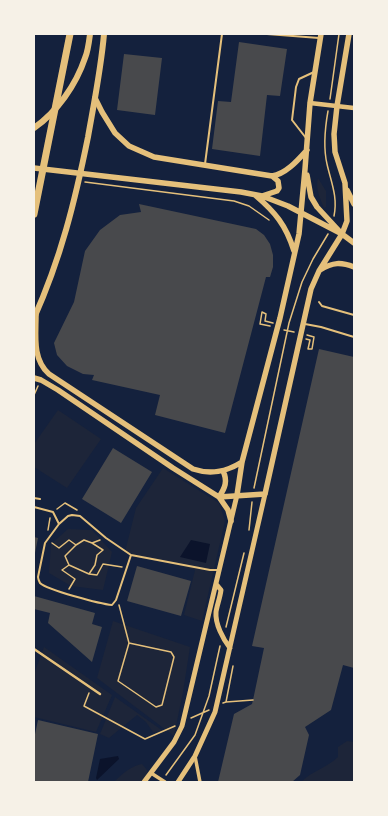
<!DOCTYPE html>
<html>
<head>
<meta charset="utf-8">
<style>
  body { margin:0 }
  #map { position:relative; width:388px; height:816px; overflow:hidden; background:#14213d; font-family:"Roboto Condensed",sans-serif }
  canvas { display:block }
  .frame { position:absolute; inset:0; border:35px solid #f6f1e7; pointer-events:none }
</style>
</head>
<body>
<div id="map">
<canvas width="388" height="816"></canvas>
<div class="frame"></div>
</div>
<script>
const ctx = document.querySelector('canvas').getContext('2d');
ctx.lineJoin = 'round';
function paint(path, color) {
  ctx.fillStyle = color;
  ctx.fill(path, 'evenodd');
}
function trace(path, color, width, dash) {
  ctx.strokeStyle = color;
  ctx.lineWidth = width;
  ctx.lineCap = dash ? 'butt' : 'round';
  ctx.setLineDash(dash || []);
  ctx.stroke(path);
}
paint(new Path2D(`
  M 318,178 L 326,191 L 326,207 L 324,208 C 320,198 315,188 318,178 Z
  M 58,410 L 101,439 L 67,488 L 34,467 L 34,444 Z
  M 163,468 L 219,503 L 225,521 L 202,621 L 184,615 L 195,570 L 125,552 L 136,508 Z
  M 68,529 L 92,530 L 112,552 L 103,590 L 71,586 L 49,573 L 51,544 Z
  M 113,621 L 190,647 L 183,692 L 174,736 L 97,678 Z
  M 44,647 L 112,695 L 96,732 L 34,717 L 34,674 Z
  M 115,697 L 163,731 L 153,732 L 146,722 L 137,715 L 109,738 L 100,734 Z
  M 347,741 L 354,742 L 354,782 L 301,782 C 312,771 328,767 338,757 L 338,747 Z
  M 142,764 L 147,770 L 148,777 L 144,782 L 114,782 C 122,774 131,766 142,764 Z`), '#1d2539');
paint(new Path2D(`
  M 191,540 L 210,544 L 206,563 L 180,557 Z
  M 118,756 L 119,759 L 97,780 L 96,778 L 100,759 Z`), '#0b132b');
paint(new Path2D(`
  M 239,42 L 287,49 L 280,96 L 267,95 L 260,156 L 212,149 L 218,101 L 231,102 Z
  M 124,54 L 162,58 L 155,115 L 117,110 Z
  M 139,204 L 256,229 L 264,235 L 270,244 L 273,255 L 273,267 L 270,277 L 266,277 L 225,433 L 155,415 L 160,395 L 92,380 L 94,375 L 83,374 L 67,366 L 57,355 L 54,343 L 74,302 L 85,251 L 100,230 L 120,215 L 141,212 Z
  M 319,349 L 354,357 L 354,668 L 343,665 L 331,710 L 305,727 L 309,735 L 300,775 L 292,782 L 218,782 L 234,714 L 252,704 L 253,700 L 264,648 L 252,646 Z
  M 113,448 L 152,472 L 121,523 L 82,499 Z
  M 34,537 L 38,538 L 35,553 L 34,553 Z
  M 137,566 L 191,581 L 181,616 L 127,601 Z
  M 34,596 L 95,613 L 92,624 L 102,627 L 92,662 L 48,623 L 50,613 L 34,609 Z
  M 38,720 L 98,734 L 88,782 L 34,782 L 34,739 Z`), '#48494c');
trace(new Path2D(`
  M 330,99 L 339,34
  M 328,111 C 325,128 323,147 327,164 C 331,182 338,197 334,216
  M 85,182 L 234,201 L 249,206 L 269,220
  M 270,326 L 260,324 L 262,312 L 266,314 L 265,321 L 273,323
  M 284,330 L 294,332
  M 306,339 L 310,340 L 308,349 L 312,349 L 314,337 L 307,335
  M 34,395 L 38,386
  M 254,488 L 289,323 L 302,282 L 313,259 L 328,234
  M 57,509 L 65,503 L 77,510
  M 48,530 L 50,518
  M 249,530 L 252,502
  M 52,543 L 59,548 L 69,540 L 76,545 L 65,556 L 69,565
  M 92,543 L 100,540
  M 76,545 L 84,540 L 92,543 L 103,550 L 97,555 L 95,565 L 89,574 L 97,575 L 103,564 L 122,567
  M 69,589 L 75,579 L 62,570 L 69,565 L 89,574
  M 119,605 L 129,643 L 171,652 L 174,657 L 162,705 L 156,707 L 118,681 L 129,643
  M 226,627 L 244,553
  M 89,693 L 84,706 L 145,739 L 175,726
  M 226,702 L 233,666
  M 223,703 L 226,702 L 253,700
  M 191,718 L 209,710
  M 166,775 L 195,735 L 209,696 L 220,646`), '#e5c07b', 1.5);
trace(new Path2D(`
  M 267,34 L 319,38
  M 306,138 L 292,120 L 296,87 L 299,79 L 314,72
  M 205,164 L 222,34
  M 319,302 L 322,306 L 354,315
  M 305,324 L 321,327 L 354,337
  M 34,498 L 40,499
  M 34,507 L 53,512 L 59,524
  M 34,515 L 34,516
  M 131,555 L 116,600 L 112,605 C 101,604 47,590 40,583 C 39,581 38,579 38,577 L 45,543 L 59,524 L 68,516 L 72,515 L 80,516 L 106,538 L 131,555 L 210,570 L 219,570`), '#e5c07b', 2);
trace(new Path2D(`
  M 34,649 L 100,694`), '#e5c07b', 2.5);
trace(new Path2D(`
  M 195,756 L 200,782
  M 151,773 L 165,782`), '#e5c07b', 3.5);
trace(new Path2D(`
  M 310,103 L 354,108`), '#e5c07b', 4.5);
trace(new Path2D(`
  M 216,584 L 221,590 C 220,598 217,605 216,612 C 215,624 223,639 230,648
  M 144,782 L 174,742 L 182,726 L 237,495
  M 178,782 L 195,756 L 215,712 L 265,494`), '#e5c07b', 5);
trace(new Path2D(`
  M 95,98 L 102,112 L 115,133 L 129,146 L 154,157 L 272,176 C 286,174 298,160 307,150
  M 34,168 L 241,192 L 262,196 L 288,206 L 342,234 L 354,243
  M 307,175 L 311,197 L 317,207 L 341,233
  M 347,190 L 354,204
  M 255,195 C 275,212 286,225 294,251
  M 262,196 L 277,191 L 279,188 L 278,181 L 272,176
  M 320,270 C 333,262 341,262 354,267
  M 36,315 C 36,335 32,359 49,374 L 193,469 C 211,475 226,472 242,462
  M 34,378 L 41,380 L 58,390 L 173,468 L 219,497 L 265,494 L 311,289 L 319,271 L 342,234 L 347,221 L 345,183 L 335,152 L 334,134 L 337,106 L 349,34
  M 223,471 C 228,481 225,488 219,497 L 228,510 L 231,521
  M 237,495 L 242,462 L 280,318 L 299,234 L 305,169 L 310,103 L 321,34`), '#e5c07b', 5.5);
trace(new Path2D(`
  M 34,128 C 57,112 76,85 85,58 C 88,51 89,42 90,34
  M 34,318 C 61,258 75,201 88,137 C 94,103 101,69 104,34`), '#e5c07b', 6);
trace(new Path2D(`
  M 34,214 L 70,34`), '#e5c07b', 7);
</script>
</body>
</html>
